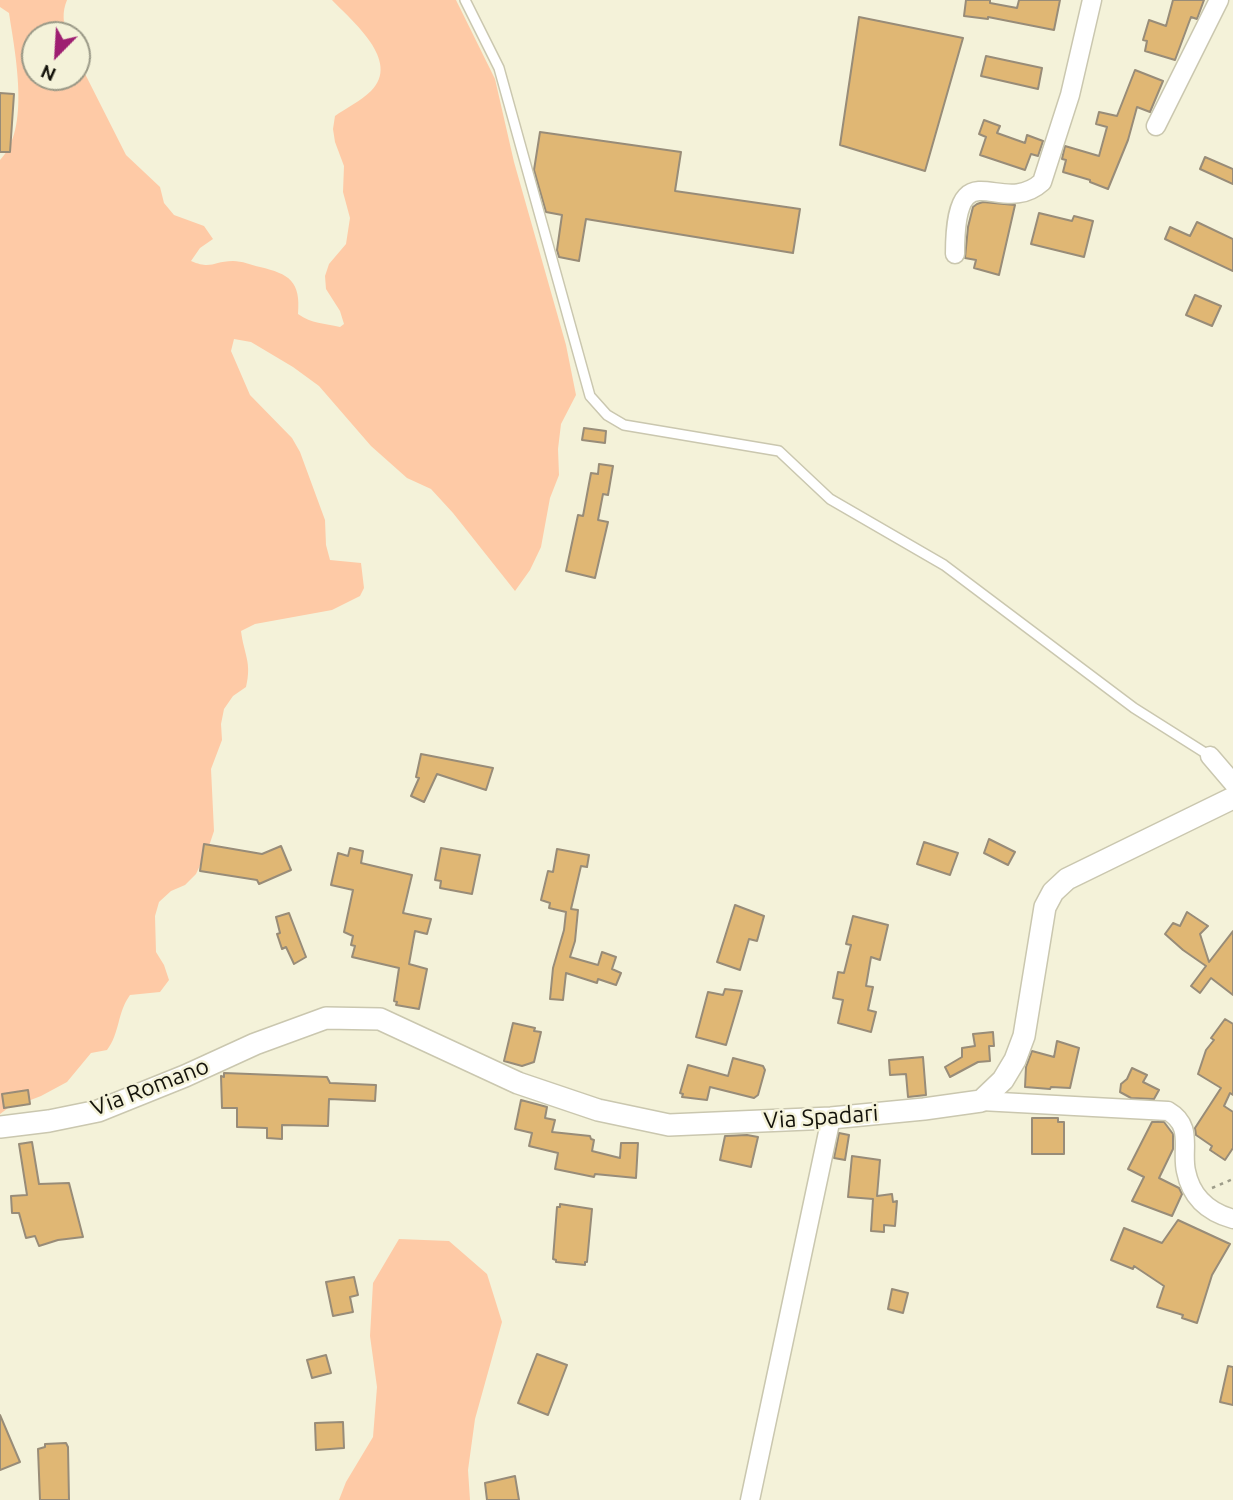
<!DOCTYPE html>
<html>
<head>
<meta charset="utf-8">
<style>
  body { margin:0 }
  #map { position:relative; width:1233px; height:1500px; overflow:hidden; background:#f4f2d9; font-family:Ubuntu,sans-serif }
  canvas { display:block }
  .north { position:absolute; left:21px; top:21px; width:70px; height:70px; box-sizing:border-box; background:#f4f2d9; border:2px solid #9a9987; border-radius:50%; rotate:204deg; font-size:19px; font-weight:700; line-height:28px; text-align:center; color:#14130b }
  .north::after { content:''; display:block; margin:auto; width:24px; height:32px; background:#9e1e71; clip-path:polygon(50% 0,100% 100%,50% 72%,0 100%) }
</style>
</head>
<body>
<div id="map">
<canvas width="1233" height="1500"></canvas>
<div class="north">N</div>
</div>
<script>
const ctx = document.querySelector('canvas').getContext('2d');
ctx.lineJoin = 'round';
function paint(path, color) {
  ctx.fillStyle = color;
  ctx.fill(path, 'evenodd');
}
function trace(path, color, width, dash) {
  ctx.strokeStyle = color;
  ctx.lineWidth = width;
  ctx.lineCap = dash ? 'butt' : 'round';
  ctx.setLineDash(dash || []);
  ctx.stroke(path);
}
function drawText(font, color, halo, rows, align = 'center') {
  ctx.font = font + ' Ubuntu,sans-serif';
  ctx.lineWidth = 5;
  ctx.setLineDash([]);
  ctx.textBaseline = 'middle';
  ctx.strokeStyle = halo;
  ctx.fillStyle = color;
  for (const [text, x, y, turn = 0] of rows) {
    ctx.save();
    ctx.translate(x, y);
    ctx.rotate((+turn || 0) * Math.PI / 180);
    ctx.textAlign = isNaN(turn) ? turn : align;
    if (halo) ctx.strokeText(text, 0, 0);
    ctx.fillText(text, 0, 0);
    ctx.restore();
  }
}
paint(new Path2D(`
  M 0,0 L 67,0 C 62,12 63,22 67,35 L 35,35 L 35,77 L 77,77 L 77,58 L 126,155 L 160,187 L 164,203 L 174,215 L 204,226 L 213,239 L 200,248 L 191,261 C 212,270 213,261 233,261 C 242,261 251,265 260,267 C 289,274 301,281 298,314 C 312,324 324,323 340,327 L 344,324 L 340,311 L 326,289 L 325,276 L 329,264 L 346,244 L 350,218 L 343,192 L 344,166 L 335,142 L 333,129 L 335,116 C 346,108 361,101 371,91 C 402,61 351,20 332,0 L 456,0 L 495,79 L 514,162 L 566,345 L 576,395 L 561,424 L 558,449 L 559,475 L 550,498 L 541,547 L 530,570 L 515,591 L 453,513 L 431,489 L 407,478 L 371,446 L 319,386 L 293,367 L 251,342 L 234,339 L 231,351 L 250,395 L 292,438 L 300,452 L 325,520 L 326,545 L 330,560 L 361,563 L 364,588 L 360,596 L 332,610 L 255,624 L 241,631 C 244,655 252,662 246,687 L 233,696 L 224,709 L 221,724 L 222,740 L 211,769 L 214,831 L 209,846 L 196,874 L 185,885 L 171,891 L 159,902 L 155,916 L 156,952 L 164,965 L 169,980 L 160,992 L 130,995 C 117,1013 120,1033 107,1050 L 91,1053 L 67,1082 L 41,1096 L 28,1101 L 16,1102 L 0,1114 L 0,160 C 31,129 15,53 9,13 L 0,7 Z
  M 399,1239 L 449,1241 L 487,1274 L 502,1322 L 475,1419 L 468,1470 L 470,1500 L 339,1500 L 346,1482 L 373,1437 L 377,1387 L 370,1336 L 373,1283 Z`), '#fecaa6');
const building = new Path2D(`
  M 966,0 L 990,0 L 990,3 L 1017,8 L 1019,0 L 1060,0 L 1054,30 L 988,17 L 988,19 L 964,16 Z
  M 1173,0 L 1204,0 L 1197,19 L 1191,17 L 1175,60 L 1145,51 L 1147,41 L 1143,40 L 1149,20 L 1166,26 Z
  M 859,17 L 963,38 L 925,171 L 840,145 Z
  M 986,56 L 1042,68 L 1038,89 L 981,76 Z
  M 1135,70 L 1163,81 L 1150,112 L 1137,107 L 1128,140 L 1108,189 L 1090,182 L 1090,180 L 1063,172 L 1066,160 L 1062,159 L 1065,146 L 1099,156 L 1107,127 L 1096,124 L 1099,112 L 1117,116 Z
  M 0,93 L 14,94 L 10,152 L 0,152 Z
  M 984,120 L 1000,126 L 997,133 L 1025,143 L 1027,135 L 1043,141 L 1038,156 L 1031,154 L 1025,170 L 980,155 L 986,137 L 979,134 Z
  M 540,132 L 681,152 L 675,191 L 800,209 L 793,253 L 586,219 L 579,261 L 559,257 L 557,250 L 562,215 L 546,212 L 534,170 Z
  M 1205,157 L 1233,169 L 1233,184 L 1200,169 Z
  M 983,202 L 1015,205 L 999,275 L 974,268 L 976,260 L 965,258 L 968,227 L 973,207 L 977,204 Z
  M 1039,213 L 1072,221 L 1074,216 L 1093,221 L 1084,257 L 1031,244 Z
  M 1197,222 L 1233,239 L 1233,271 L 1165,239 L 1170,227 L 1190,236 Z
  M 1195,295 L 1221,306 L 1212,326 L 1186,315 Z
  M 584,428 L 606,431 L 605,443 L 582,440 Z
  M 599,464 L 613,466 L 608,495 L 603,494 L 598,520 L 608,522 L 595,578 L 566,571 L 578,515 L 583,516 L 591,473 L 598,474 Z
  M 421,754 L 493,768 L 486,790 L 437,774 L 424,802 L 411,796 L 419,778 L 416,777 Z
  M 989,839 L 1015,852 L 1008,865 L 984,853 Z
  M 924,842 L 958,853 L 950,875 L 917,864 Z
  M 204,844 L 262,854 L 281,846 L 291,870 L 259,884 L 257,880 L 200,871 Z
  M 350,848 L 363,851 L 361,863 L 412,875 L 403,913 L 431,919 L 427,934 L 415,931 L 409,964 L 427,969 L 419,1009 L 396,1005 L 397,1002 L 394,1001 L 399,968 L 352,957 L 355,946 L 351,945 L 353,936 L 344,932 L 353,890 L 331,885 L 338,853 L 348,856 Z
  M 441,848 L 480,855 L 472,894 L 440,888 L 441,881 L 435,880 Z
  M 557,849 L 589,855 L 587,867 L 581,866 L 571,909 L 578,910 L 575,941 L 570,957 L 598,965 L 602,952 L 616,957 L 612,969 L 621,973 L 616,985 L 598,979 L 597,983 L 566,973 L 563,1000 L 550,999 L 553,968 L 564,930 L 566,912 L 549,908 L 550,903 L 541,900 L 548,871 L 553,872 Z
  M 735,905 L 764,916 L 757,941 L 749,939 L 740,970 L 717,962 Z
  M 1187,912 L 1208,926 L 1200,934 L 1209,962 L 1233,931 L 1233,995 L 1211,978 L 1200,993 L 1191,986 L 1206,966 L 1183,950 L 1165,934 L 1173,923 L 1180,926 Z
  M 289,913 L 306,957 L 294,964 L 286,947 L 282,949 L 277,934 L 280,933 L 276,917 Z
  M 853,916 L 888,925 L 880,960 L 871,957 L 866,986 L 873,987 L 868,1010 L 876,1012 L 871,1032 L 838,1023 L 843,1000 L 833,998 L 838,972 L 844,973 L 851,945 L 846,944 Z
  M 725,989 L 742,991 L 726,1045 L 696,1037 L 708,992 L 723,995 Z
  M 1225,1019 L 1233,1024 L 1233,1095 L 1230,1093 L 1224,1106 L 1233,1112 L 1233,1148 L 1225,1160 L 1210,1150 L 1212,1146 L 1196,1135 L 1195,1128 L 1221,1088 L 1198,1074 L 1206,1050 L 1214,1040 L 1211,1038 Z
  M 513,1023 L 535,1028 L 534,1031 L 541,1032 L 534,1062 L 522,1066 L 504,1061 Z
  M 993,1032 L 994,1046 L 989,1046 L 990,1061 L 978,1062 L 950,1077 L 945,1067 L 962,1057 L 962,1048 L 975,1046 L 973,1034 Z
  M 1057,1041 L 1079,1048 L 1070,1088 L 1051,1087 L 1050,1089 L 1025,1087 L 1026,1067 L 1032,1051 L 1054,1057 Z
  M 923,1057 L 926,1095 L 908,1097 L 906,1074 L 890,1075 L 889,1060 Z
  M 733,1058 L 763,1066 L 765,1070 L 758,1095 L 754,1098 L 710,1087 L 707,1100 L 682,1097 L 683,1094 L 680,1093 L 688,1065 L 728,1076 Z
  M 1132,1068 L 1147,1075 L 1143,1082 L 1159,1090 L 1154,1099 L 1131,1098 L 1120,1092 L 1121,1084 L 1127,1079 Z
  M 224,1073 L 327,1077 L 330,1083 L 376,1085 L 375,1101 L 329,1099 L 328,1126 L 282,1125 L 282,1139 L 267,1138 L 267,1128 L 237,1127 L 237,1108 L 222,1108 L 221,1076 L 224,1077 Z
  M 28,1090 L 30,1104 L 4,1108 L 2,1094 Z
  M 521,1100 L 547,1107 L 545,1118 L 555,1120 L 552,1132 L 590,1136 L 591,1139 L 594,1140 L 592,1151 L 620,1158 L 621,1143 L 638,1143 L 636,1178 L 595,1174 L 594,1177 L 555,1169 L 558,1153 L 529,1146 L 532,1133 L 515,1129 Z
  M 1032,1118 L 1058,1118 L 1058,1122 L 1064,1122 L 1064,1154 L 1032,1154 Z
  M 1152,1122 L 1164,1122 L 1173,1134 L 1173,1149 L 1159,1178 L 1179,1188 L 1182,1194 L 1172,1216 L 1132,1201 L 1144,1177 L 1128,1169 Z
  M 839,1133 L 849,1135 L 845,1160 L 834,1158 Z
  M 747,1135 L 758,1137 L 751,1167 L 720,1160 L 725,1136 Z
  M 32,1142 L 39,1184 L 69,1183 L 83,1237 L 58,1240 L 39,1246 L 35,1236 L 26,1238 L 19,1213 L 12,1213 L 11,1196 L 27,1195 L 19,1144 Z
  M 852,1156 L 880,1160 L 877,1196 L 892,1194 L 893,1202 L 897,1201 L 895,1226 L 884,1225 L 884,1232 L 871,1231 L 873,1199 L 848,1197 Z
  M 560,1204 L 592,1209 L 587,1262 L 585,1262 L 585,1265 L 556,1262 L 556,1260 L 553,1259 L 557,1207 L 560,1207 Z
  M 1178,1220 L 1230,1244 L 1212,1275 L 1197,1323 L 1182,1318 L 1183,1315 L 1157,1307 L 1164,1286 L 1134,1266 L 1133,1269 L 1111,1260 L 1124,1228 L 1162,1243 Z
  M 354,1277 L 358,1295 L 350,1297 L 353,1312 L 333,1316 L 326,1282 Z
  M 892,1289 L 908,1293 L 903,1313 L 888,1309 Z
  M 537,1354 L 567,1365 L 548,1415 L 518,1403 Z
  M 326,1355 L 331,1373 L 312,1378 L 307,1360 Z
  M 1228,1366 L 1233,1367 L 1233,1405 L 1220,1402 Z
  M 0,1415 L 20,1462 L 0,1470 Z
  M 343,1422 L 344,1448 L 316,1450 L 315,1423 Z
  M 66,1443 L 68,1447 L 69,1500 L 40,1500 L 38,1449 L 45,1447 L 45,1444 Z
  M 515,1476 L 519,1500 L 487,1500 L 485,1483 Z`);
paint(building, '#e0b774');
trace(building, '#988c78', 2);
const service = new Path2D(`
  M 465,0 L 499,68 L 590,396 L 607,415 L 624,425 L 779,451 L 830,499 L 944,565 L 1134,708 L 1210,756`);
const minor = new Path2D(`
  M 1156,126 L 1219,0
  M 955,254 C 955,144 1000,220 1042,182 L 1070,95 L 1092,0
  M 1210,756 L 1233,783
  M 981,1101 L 1168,1111 C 1194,1126 1181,1149 1186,1171 C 1191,1197 1208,1212 1233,1219
  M 750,1500 L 831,1118`);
const tertiary = new Path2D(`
  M 0,1127 L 49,1121 L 98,1111 L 185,1076 L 255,1044 L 326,1018 L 380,1019 L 518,1083 L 598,1110 L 669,1125 L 831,1118 L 924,1109 L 981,1101 L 1003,1080 L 1015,1060 L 1024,1036 L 1045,907 L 1053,892 L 1067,879 L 1233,798`);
trace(service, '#cac7af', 12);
trace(minor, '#cac7af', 21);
trace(tertiary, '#cac7af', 24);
trace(new Path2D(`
  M 1212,1188 L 1233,1179`), '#9e9d8a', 2.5, [3.5, 5]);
trace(service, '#fff', 9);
trace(minor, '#fff', 18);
trace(tertiary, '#fff', 21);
drawText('23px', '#14130b', '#f4f2d9', [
  ["Via Romano",150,1087,-21],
  ["Via Spadari",821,1117,-4]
]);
</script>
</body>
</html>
